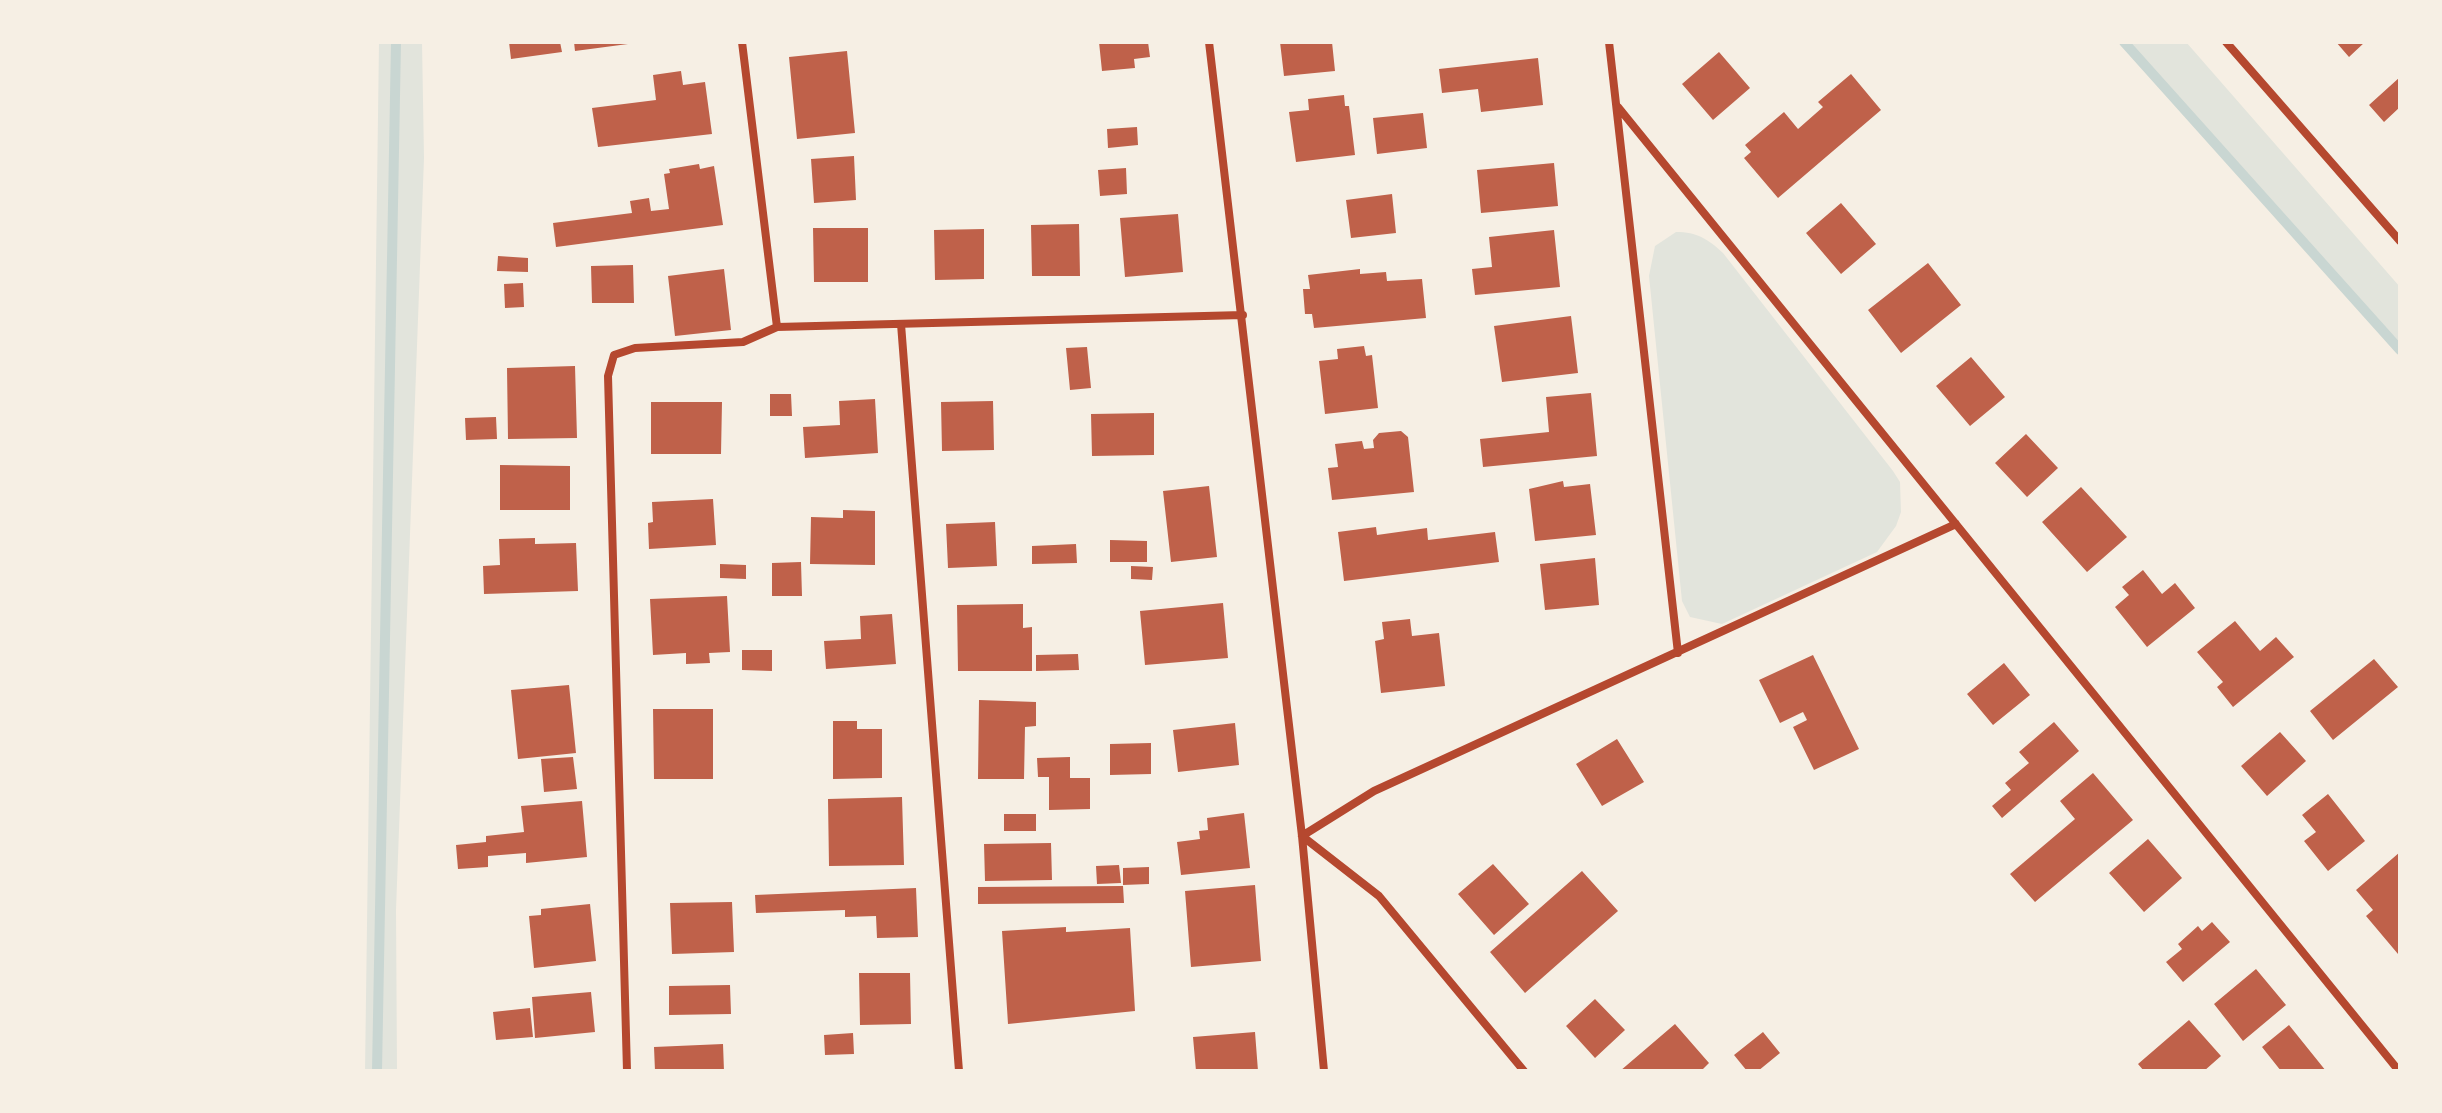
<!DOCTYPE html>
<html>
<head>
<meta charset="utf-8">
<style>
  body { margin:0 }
  #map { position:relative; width:2442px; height:1113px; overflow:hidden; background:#f6efe4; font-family:"DejaVu Sans",sans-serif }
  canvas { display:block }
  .frame { position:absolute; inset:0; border:44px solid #f6efe4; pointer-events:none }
</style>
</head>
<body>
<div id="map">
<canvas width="2442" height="1113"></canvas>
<div class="frame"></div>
</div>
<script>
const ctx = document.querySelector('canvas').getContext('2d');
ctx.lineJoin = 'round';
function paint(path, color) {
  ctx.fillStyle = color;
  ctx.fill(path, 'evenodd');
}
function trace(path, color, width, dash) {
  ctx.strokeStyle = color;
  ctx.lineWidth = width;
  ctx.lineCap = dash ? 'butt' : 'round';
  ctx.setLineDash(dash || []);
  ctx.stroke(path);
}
paint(new Path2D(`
  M 379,42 L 422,42 L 424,158 L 396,910 L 397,1071 L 365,1071 Z
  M 2129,42 L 2186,42 L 2400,287 L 2400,351 Z
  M 1676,232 C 1697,232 1708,239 1723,253 L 1893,471 L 1900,482 L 1901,512 L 1896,526 L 1877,552 L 1722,624 L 1690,617 L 1682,601 L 1649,276 L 1655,246 Z`), '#e2e4dc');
trace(new Path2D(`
  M 2124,42 L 2400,350
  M 377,1071 L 396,42`), '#c9d6d2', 10);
paint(new Path2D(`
  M 509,42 L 560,42 L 562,52 L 511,59 Z
  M 574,42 L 628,42 L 628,44 L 575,51 Z
  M 1099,42 L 1148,42 L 1150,57 L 1134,59 L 1135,68 L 1102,71 Z
  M 1280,42 L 1332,42 L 1335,71 L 1284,76 Z
  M 2336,42 L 2365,42 L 2349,57 Z
  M 847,51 L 855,133 L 797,139 L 789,57 Z
  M 1719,52 L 1750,88 L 1713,120 L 1682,84 Z
  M 1538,58 L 1543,105 L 1481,112 L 1478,89 L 1442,93 L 1439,69 Z
  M 681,71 L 683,85 L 705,82 L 712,134 L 598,147 L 592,108 L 656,100 L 653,75 Z
  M 1851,74 L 1881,110 L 1778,198 L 1744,158 L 1751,152 L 1745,145 L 1784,112 L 1798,129 L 1823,107 L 1818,102 Z
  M 2400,77 L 2400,107 L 2384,122 L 2369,105 Z
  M 1344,95 L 1345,106 L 1349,106 L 1355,155 L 1296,162 L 1289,112 L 1309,110 L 1308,99 Z
  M 1423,113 L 1427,148 L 1377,154 L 1373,118 Z
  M 1137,127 L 1138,145 L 1108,148 L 1107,129 Z
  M 854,156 L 856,200 L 814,203 L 811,159 Z
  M 1554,163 L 1558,206 L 1481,213 L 1477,170 Z
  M 699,164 L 700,169 L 714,166 L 723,225 L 556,247 L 553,223 L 632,213 L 630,201 L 649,198 L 651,211 L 669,209 L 664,174 L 670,173 L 669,169 Z
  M 1126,168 L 1127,194 L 1100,196 L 1098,170 Z
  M 1392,194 L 1396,233 L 1351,238 L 1346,200 Z
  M 1841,203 L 1876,244 L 1841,274 L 1806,233 Z
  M 1178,214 L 1183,272 L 1125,277 L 1120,218 Z
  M 1079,224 L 1080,276 L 1032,276 L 1031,225 Z
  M 813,228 L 868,228 L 868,282 L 814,282 Z
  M 984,229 L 984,279 L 935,280 L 934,230 Z
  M 1554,230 L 1560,287 L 1475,295 L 1472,269 L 1492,267 L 1489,237 Z
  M 498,256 L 528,258 L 528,272 L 497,271 Z
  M 1928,263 L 1961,305 L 1901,353 L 1868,310 Z
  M 633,265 L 634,303 L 592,303 L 591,266 Z
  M 724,269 L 731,330 L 675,336 L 668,276 Z
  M 1360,269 L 1360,274 L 1386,272 L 1387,281 L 1422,279 L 1426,318 L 1314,328 L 1312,314 L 1305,314 L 1303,289 L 1310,289 L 1308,275 Z
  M 523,283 L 524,307 L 505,308 L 504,284 Z
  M 1571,316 L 1578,373 L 1502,382 L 1494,326 Z
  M 1364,346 L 1366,356 L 1372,355 L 1378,408 L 1325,414 L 1319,361 L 1338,359 L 1337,349 Z
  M 1087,347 L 1091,388 L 1070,390 L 1066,348 Z
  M 1971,357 L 2005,397 L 1970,426 L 1936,386 Z
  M 575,366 L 577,438 L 508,439 L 507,368 Z
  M 1591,393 L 1597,456 L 1483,467 L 1480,439 L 1549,432 L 1546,397 Z
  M 770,394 L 791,394 L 792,416 L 770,416 Z
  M 875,399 L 878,453 L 805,458 L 803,427 L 840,425 L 839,401 Z
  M 993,401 L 994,450 L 942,451 L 941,402 Z
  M 651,402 L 722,402 L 721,454 L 651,454 Z
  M 1154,413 L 1154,455 L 1092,456 L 1091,414 Z
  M 496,417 L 497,439 L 466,440 L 465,418 Z
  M 1401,431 L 1408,437 L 1414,492 L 1332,500 L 1328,468 L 1338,467 L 1335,444 L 1362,441 L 1364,449 L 1374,448 L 1373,440 L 1379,433 Z
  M 2026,434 L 2058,468 L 2027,497 L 1995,463 Z
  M 500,465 L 570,466 L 570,510 L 500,510 Z
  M 1563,481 L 1564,487 L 1590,484 L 1596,535 L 1535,541 L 1529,489 Z
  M 1209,486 L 1217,557 L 1171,562 L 1163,491 Z
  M 2081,487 L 2127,537 L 2087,572 L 2042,522 Z
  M 713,499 L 716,545 L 649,549 L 648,523 L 653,522 L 652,502 Z
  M 843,510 L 875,511 L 875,565 L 810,564 L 811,517 L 843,518 Z
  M 995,522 L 997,566 L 948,568 L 946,524 Z
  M 1376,527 L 1377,535 L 1427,528 L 1428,540 L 1495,532 L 1499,562 L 1344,581 L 1338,532 Z
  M 535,538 L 535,544 L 576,543 L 578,591 L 484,594 L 483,566 L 500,565 L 499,539 Z
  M 1110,540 L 1147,541 L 1147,562 L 1110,562 Z
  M 1076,544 L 1077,563 L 1032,564 L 1032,546 Z
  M 1595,558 L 1599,605 L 1545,610 L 1540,564 Z
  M 801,562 L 802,596 L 772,596 L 772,563 Z
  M 720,564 L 746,565 L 746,579 L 720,578 Z
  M 1131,566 L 1153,567 L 1152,580 L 1131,579 Z
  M 2143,570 L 2162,594 L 2175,583 L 2195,608 L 2147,647 L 2115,607 L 2129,595 L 2122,587 Z
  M 727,596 L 730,652 L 709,653 L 710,663 L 686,664 L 686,653 L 653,655 L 650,599 Z
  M 1223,603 L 1228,658 L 1145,665 L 1140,611 Z
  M 1023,604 L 1023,628 L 1032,627 L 1032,671 L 958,671 L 957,605 Z
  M 892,614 L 896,664 L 826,669 L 824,641 L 861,639 L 860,616 Z
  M 1410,619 L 1412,636 L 1439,633 L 1445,686 L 1381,693 L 1375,641 L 1384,639 L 1382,622 Z
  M 2235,621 L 2260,651 L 2276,637 L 2294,657 L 2233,707 L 2217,687 L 2223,682 L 2197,652 Z
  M 742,650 L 772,650 L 772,671 L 742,670 Z
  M 1078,654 L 1079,670 L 1036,671 L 1036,655 Z
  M 1813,655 L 1859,749 L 1814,770 L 1793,727 L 1807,720 L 1803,712 L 1780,723 L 1759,680 Z
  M 2374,659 L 2398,687 L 2333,740 L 2310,711 Z
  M 2004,663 L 2030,695 L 1993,725 L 1967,694 Z
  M 569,685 L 576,753 L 518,759 L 511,690 Z
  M 979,700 L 1036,702 L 1036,726 L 1025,727 L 1024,779 L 978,779 Z
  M 653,709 L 713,709 L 713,779 L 654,779 Z
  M 833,721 L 857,721 L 857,729 L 882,729 L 882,778 L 833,779 Z
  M 2054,722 L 2079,751 L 2002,818 L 1992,806 L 2011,790 L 2005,783 L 2029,763 L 2019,752 Z
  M 1235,723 L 1239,765 L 1178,772 L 1173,730 Z
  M 2280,732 L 2306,761 L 2267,796 L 2241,766 Z
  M 1617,739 L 1644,782 L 1602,806 L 1576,764 Z
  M 1151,743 L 1151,774 L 1110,775 L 1110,744 Z
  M 573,757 L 577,789 L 544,792 L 541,759 Z
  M 1070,757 L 1070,778 L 1090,778 L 1090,809 L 1049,810 L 1049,777 L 1038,777 L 1037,758 Z
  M 2093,773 L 2133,820 L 2035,902 L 2010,874 L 2075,819 L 2060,801 Z
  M 2328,794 L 2365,841 L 2328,871 L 2304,841 L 2316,832 L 2302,815 Z
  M 902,797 L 904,865 L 829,866 L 828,799 Z
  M 582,801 L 587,857 L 526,863 L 526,853 L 488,856 L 488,867 L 458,869 L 456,845 L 486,842 L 486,836 L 524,832 L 521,806 Z
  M 1244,813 L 1250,868 L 1181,875 L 1177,842 L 1200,839 L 1199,831 L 1208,830 L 1207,818 Z
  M 1004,814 L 1036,814 L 1036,831 L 1004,831 Z
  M 2148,839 L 2182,878 L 2144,912 L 2109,873 Z
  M 1051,843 L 1052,880 L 985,881 L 984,844 Z
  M 2400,852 L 2400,952 L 2398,954 L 2366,916 L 2373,910 L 2356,890 Z
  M 1493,864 L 1529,904 L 1494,935 L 1458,894 Z
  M 1119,865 L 1121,883 L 1097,884 L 1096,866 Z
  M 1149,867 L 1149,884 L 1123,885 L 1123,868 Z
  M 1582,871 L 1618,911 L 1525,993 L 1490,952 Z
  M 1255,885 L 1261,961 L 1191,967 L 1185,891 Z
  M 1123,886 L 1124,903 L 978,904 L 978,887 Z
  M 916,888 L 918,937 L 877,938 L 876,916 L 845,917 L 845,910 L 756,913 L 755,895 Z
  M 732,902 L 734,952 L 672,954 L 670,903 Z
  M 590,904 L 596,961 L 534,968 L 529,916 L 541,915 L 541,909 Z
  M 2212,922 L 2230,942 L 2183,982 L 2166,962 L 2182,949 L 2178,944 L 2198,926 L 2202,931 Z
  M 1066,927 L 1066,932 L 1130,928 L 1135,1011 L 1008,1024 L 1002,931 Z
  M 2256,969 L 2286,1005 L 2243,1041 L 2214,1004 Z
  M 859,973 L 910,973 L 911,1024 L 860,1025 Z
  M 730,985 L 731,1014 L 669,1015 L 669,986 Z
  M 591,992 L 595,1032 L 535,1038 L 532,997 Z
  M 1595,999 L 1625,1030 L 1595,1058 L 1566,1026 Z
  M 530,1008 L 533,1037 L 496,1040 L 493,1012 Z
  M 2189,1020 L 2221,1056 L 2204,1071 L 2144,1071 L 2138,1064 Z
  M 1675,1024 L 1709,1063 L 1701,1071 L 1620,1071 Z
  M 2289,1025 L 2326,1071 L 2281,1071 L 2262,1047 Z
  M 1255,1032 L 1258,1071 L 1196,1071 L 1193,1037 Z
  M 1763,1032 L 1780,1053 L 1758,1071 L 1747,1071 L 1734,1055 Z
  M 853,1033 L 854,1054 L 825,1055 L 824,1035 Z
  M 723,1044 L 724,1071 L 655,1071 L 654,1047 Z`), '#bf614a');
trace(new Path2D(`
  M 742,42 L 777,327
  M 1209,42 L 1302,836 L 1324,1071
  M 1609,42 L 1678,653
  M 2226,42 L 2400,241
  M 1618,107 L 2399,1071
  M 901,324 L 959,1071
  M 627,1071 L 608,376 L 614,355 L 635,348 L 743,342 L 777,327 L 1243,315
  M 1524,1071 L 1379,896 L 1302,836 L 1374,791 L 1956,524`), '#b5482f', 8);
</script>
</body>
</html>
